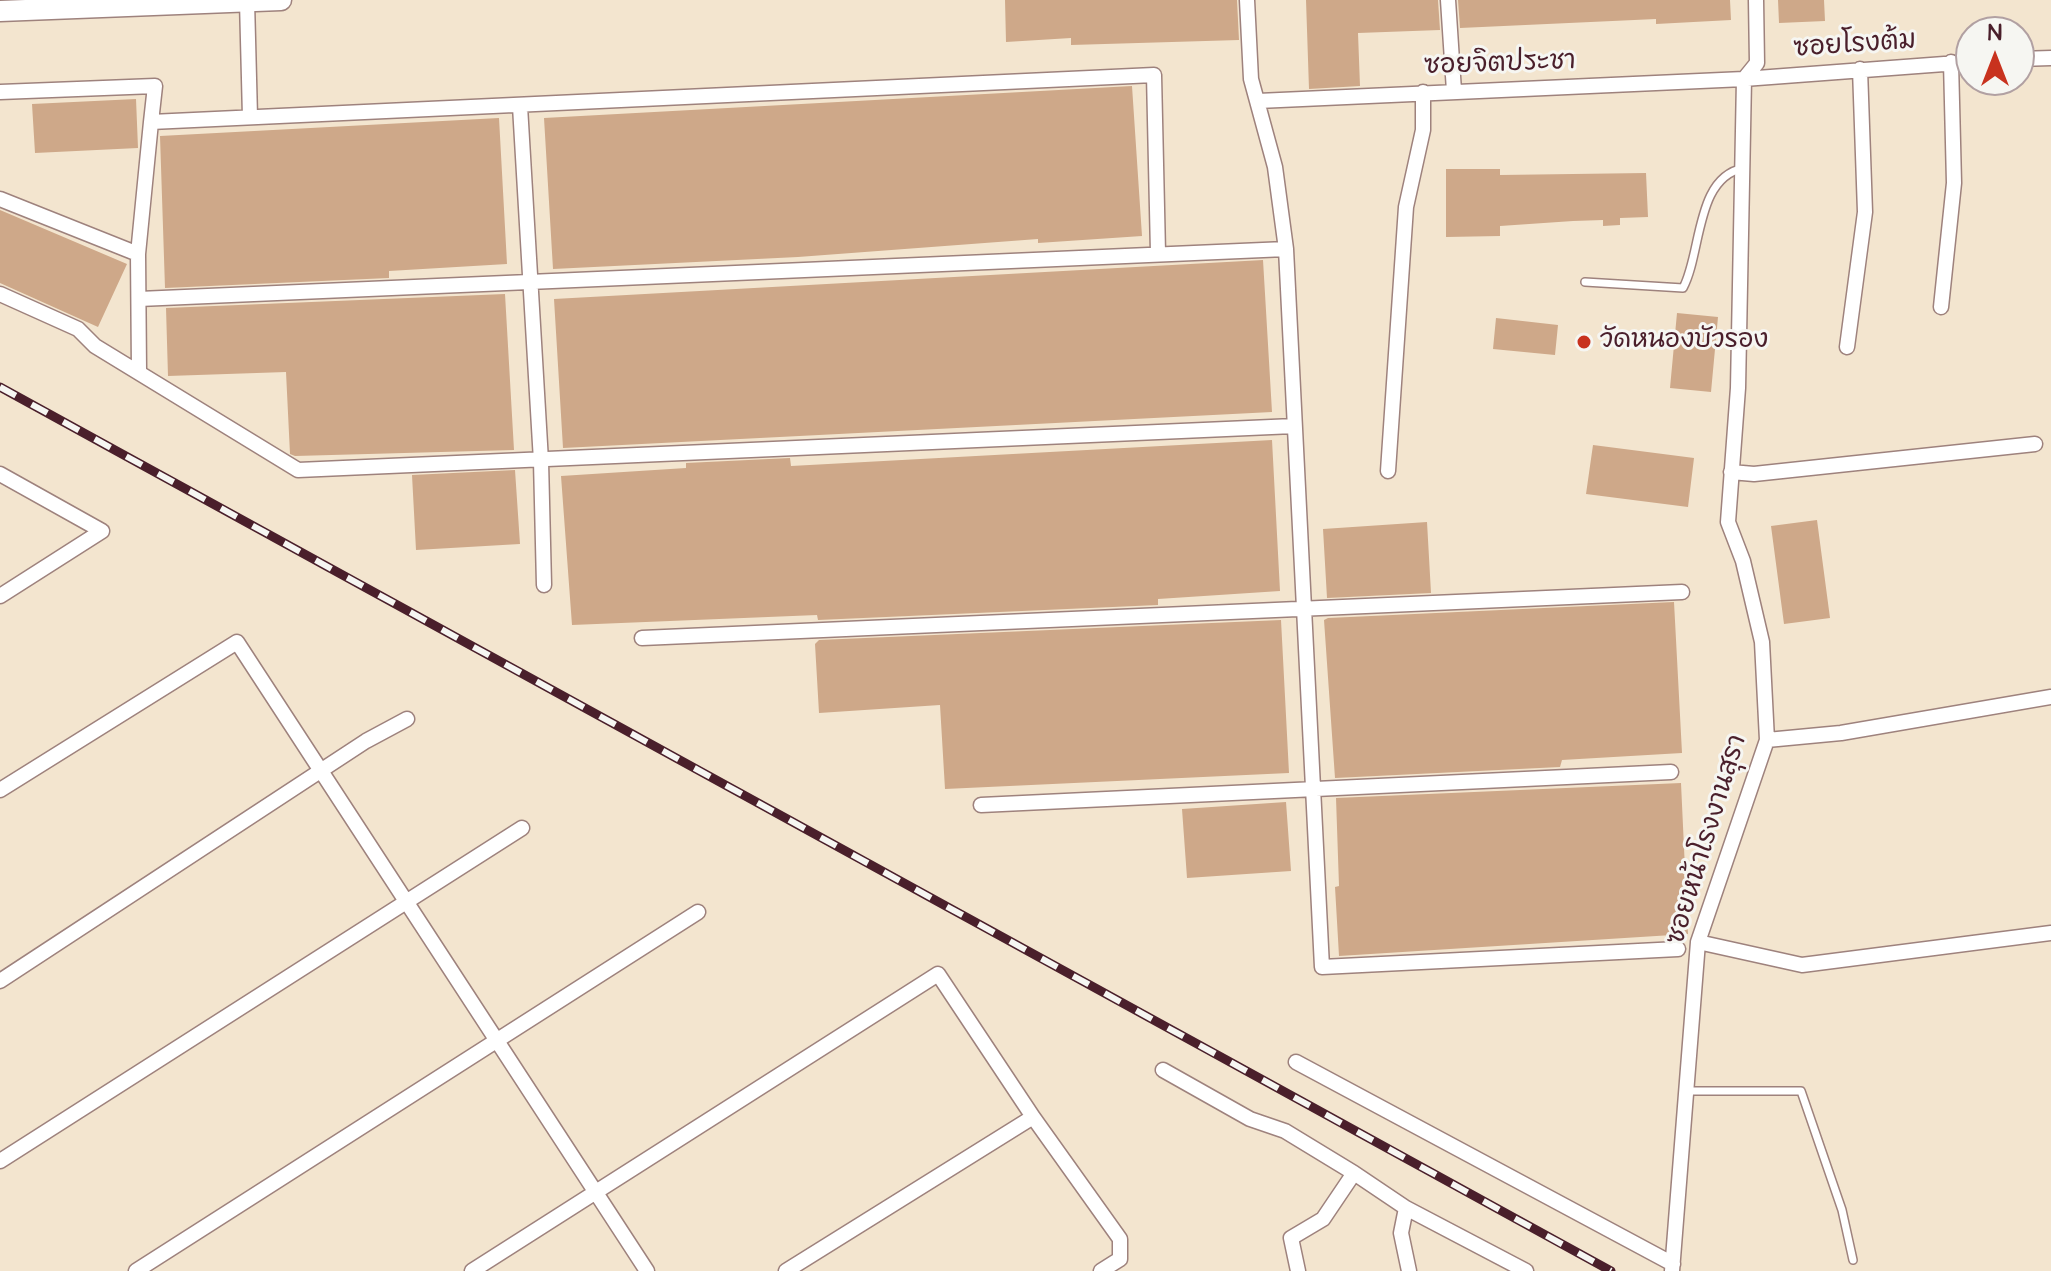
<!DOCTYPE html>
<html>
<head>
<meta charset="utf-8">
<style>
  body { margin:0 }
  #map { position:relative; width:2051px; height:1271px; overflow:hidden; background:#f3e5cf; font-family:"Architects Daughter",sans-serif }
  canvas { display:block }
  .north { position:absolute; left:1955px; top:16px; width:80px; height:80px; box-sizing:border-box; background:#f6f6f2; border:2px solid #b1a0a2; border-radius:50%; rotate:0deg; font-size:22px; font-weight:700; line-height:32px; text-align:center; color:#4a1f2b }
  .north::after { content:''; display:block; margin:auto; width:28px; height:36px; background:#c8321e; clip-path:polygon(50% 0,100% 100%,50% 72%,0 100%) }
</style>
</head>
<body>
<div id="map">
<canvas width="2051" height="1271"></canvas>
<div class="north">N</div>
</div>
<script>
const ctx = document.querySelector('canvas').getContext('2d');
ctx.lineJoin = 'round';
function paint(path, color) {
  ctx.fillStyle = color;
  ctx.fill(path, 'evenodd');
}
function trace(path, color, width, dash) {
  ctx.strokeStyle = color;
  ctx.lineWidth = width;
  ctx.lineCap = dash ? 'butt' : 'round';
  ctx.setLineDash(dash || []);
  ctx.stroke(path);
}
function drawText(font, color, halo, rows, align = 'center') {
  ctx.font = font + ' "Architects Daughter","Playpen Sans Thai",sans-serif';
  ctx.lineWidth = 6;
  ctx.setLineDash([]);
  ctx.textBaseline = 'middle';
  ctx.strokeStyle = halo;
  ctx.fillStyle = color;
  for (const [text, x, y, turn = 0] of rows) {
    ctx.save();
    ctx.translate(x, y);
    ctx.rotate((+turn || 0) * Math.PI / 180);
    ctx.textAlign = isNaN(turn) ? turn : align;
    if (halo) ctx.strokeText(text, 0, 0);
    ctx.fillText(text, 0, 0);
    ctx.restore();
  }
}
paint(new Path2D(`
  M 1005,0 L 1237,0 L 1239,40 L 1071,45 L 1071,38 L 1006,42 Z
  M 1306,0 L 1438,0 L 1440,30 L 1358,33 L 1360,86 L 1309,89 Z
  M 1458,0 L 1730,0 L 1731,20 L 1656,24 L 1656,19 L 1460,28 Z
  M 1778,0 L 1824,0 L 1825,21 L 1779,23 Z
  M 1132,86 L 1142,236 L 1038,243 L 1038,239 L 798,257 L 553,269 L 544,118 Z
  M 136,99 L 138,148 L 35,153 L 32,104 Z
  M 499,118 L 507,264 L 389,271 L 389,278 L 165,288 L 160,136 Z
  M 1446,169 L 1500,169 L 1500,175 L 1646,173 L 1648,217 L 1620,218 L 1620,225 L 1603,226 L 1603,220 L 1573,221 L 1500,226 L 1500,236 L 1446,237 Z
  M 0,210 L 127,264 L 98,327 L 0,283 Z
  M 1263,260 L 1272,412 L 563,448 L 554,299 Z
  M 505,294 L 514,450 L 295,456 L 290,454 L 286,372 L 168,376 L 166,308 Z
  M 1677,313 L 1718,317 L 1711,392 L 1670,388 Z
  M 1496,318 L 1558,325 L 1555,355 L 1493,349 Z
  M 1272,440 L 1280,591 L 1158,599 L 1158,605 L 818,620 L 817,615 L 572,625 L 561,476 L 686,468 L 686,463 L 790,458 L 791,466 Z
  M 1593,445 L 1694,458 L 1688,507 L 1586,494 Z
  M 515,470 L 520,544 L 416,550 L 412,475 Z
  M 1817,520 L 1830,618 L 1784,624 L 1771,526 Z
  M 1427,522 L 1431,593 L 1327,598 L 1323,529 Z
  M 1674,602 L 1682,753 L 1562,760 L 1560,767 L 1335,778 L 1324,620 L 1328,618 Z
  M 1281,620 L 1289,773 L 945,789 L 940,705 L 819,713 L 815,644 L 819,640 Z
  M 1681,783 L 1688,934 L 1339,956 L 1335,887 L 1339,886 L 1336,798 Z
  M 1286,802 L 1291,871 L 1187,878 L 1182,809 Z`), '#cea889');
const lane = new Path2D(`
  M 1585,282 L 1683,288 C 1702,253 1695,177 1744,168
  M 1685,1091 L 1801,1091 L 1842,1210 L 1853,1260`);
const street = new Path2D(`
  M 1247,0 L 1251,79 L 1275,167 L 1286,249 L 1322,967 L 1678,949
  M 1448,0 L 1454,91
  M 247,1 L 250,117
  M 2019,59 L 2051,58
  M 0,92 L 155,86 L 151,122 L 1154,75 L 1158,253
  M 1258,101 L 1744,79 L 1971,62
  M 520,106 L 541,461 L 544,585
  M 0,199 L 138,254
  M 0,294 L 78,329 L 95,346 L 298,470 L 1294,426
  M 139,299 L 1286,249
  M 1941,307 L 1954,183 L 1951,62
  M 1847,347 L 1865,212 L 1860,69
  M 139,371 L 138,254 L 151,122
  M 1388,471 L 1406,207 L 1423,130 L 1423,92
  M 1731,472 L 1754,474 L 2035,444
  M 0,474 L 102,531 L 0,596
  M 642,638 L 1682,592
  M 1767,740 L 1841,733 L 2051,697
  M 0,790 L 237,642 L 647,1271
  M 981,805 L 1671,772
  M 1698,942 L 1802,965 L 2051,933
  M 0,981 L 366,741 L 407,719
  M 1296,1062 L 1673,1264
  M 1163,1070 L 1250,1119 L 1285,1131 L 1354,1173
  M 1033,1117 L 1120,1239 L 1120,1259 L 1101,1271
  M 0,1161 L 522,828
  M 136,1271 L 698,912
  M 472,1271 L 938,974 L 1033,1117 L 786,1271
  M 1298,1271 L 1291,1238 L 1323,1219 L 1354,1173 L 1406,1208
  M 1409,1271 L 1401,1233 L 1406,1208 L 1526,1271
  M 1672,1271 L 1698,942 L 1767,740 L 1762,642 L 1743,561 L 1728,522 L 1738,388 L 1744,79 L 1757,63 L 1756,0`);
const secondary = new Path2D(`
  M 0,11 L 281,0`);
trace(lane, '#9e827d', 10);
trace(street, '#9e827d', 17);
trace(secondary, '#9e827d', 23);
trace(lane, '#fff', 7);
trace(street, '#fff', 14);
trace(secondary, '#fff', 20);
const rail = new Path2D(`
  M 0,387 L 1611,1271`);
trace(rail, '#4a1f2b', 9);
trace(rail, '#f6f6f2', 6, [18]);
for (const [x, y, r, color] of [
  [1584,342,8,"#c8321e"]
]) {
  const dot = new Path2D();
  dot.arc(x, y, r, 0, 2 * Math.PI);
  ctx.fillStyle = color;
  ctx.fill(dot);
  trace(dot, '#f6f6f2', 3);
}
drawText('26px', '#4a1f2b', '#f6f6f2', [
  ["ซอยโรงต้ม",1855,46,-4],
  ["ซอยจิตประชา",1500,65,-2],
  ["ซอยหน้าโรงงานสุรา",1708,840,-73]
]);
drawText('26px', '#4a1f2b', '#f6f6f2', [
  ["วัดหนองบัวรอง",1600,342]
], 'left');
</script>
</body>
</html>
